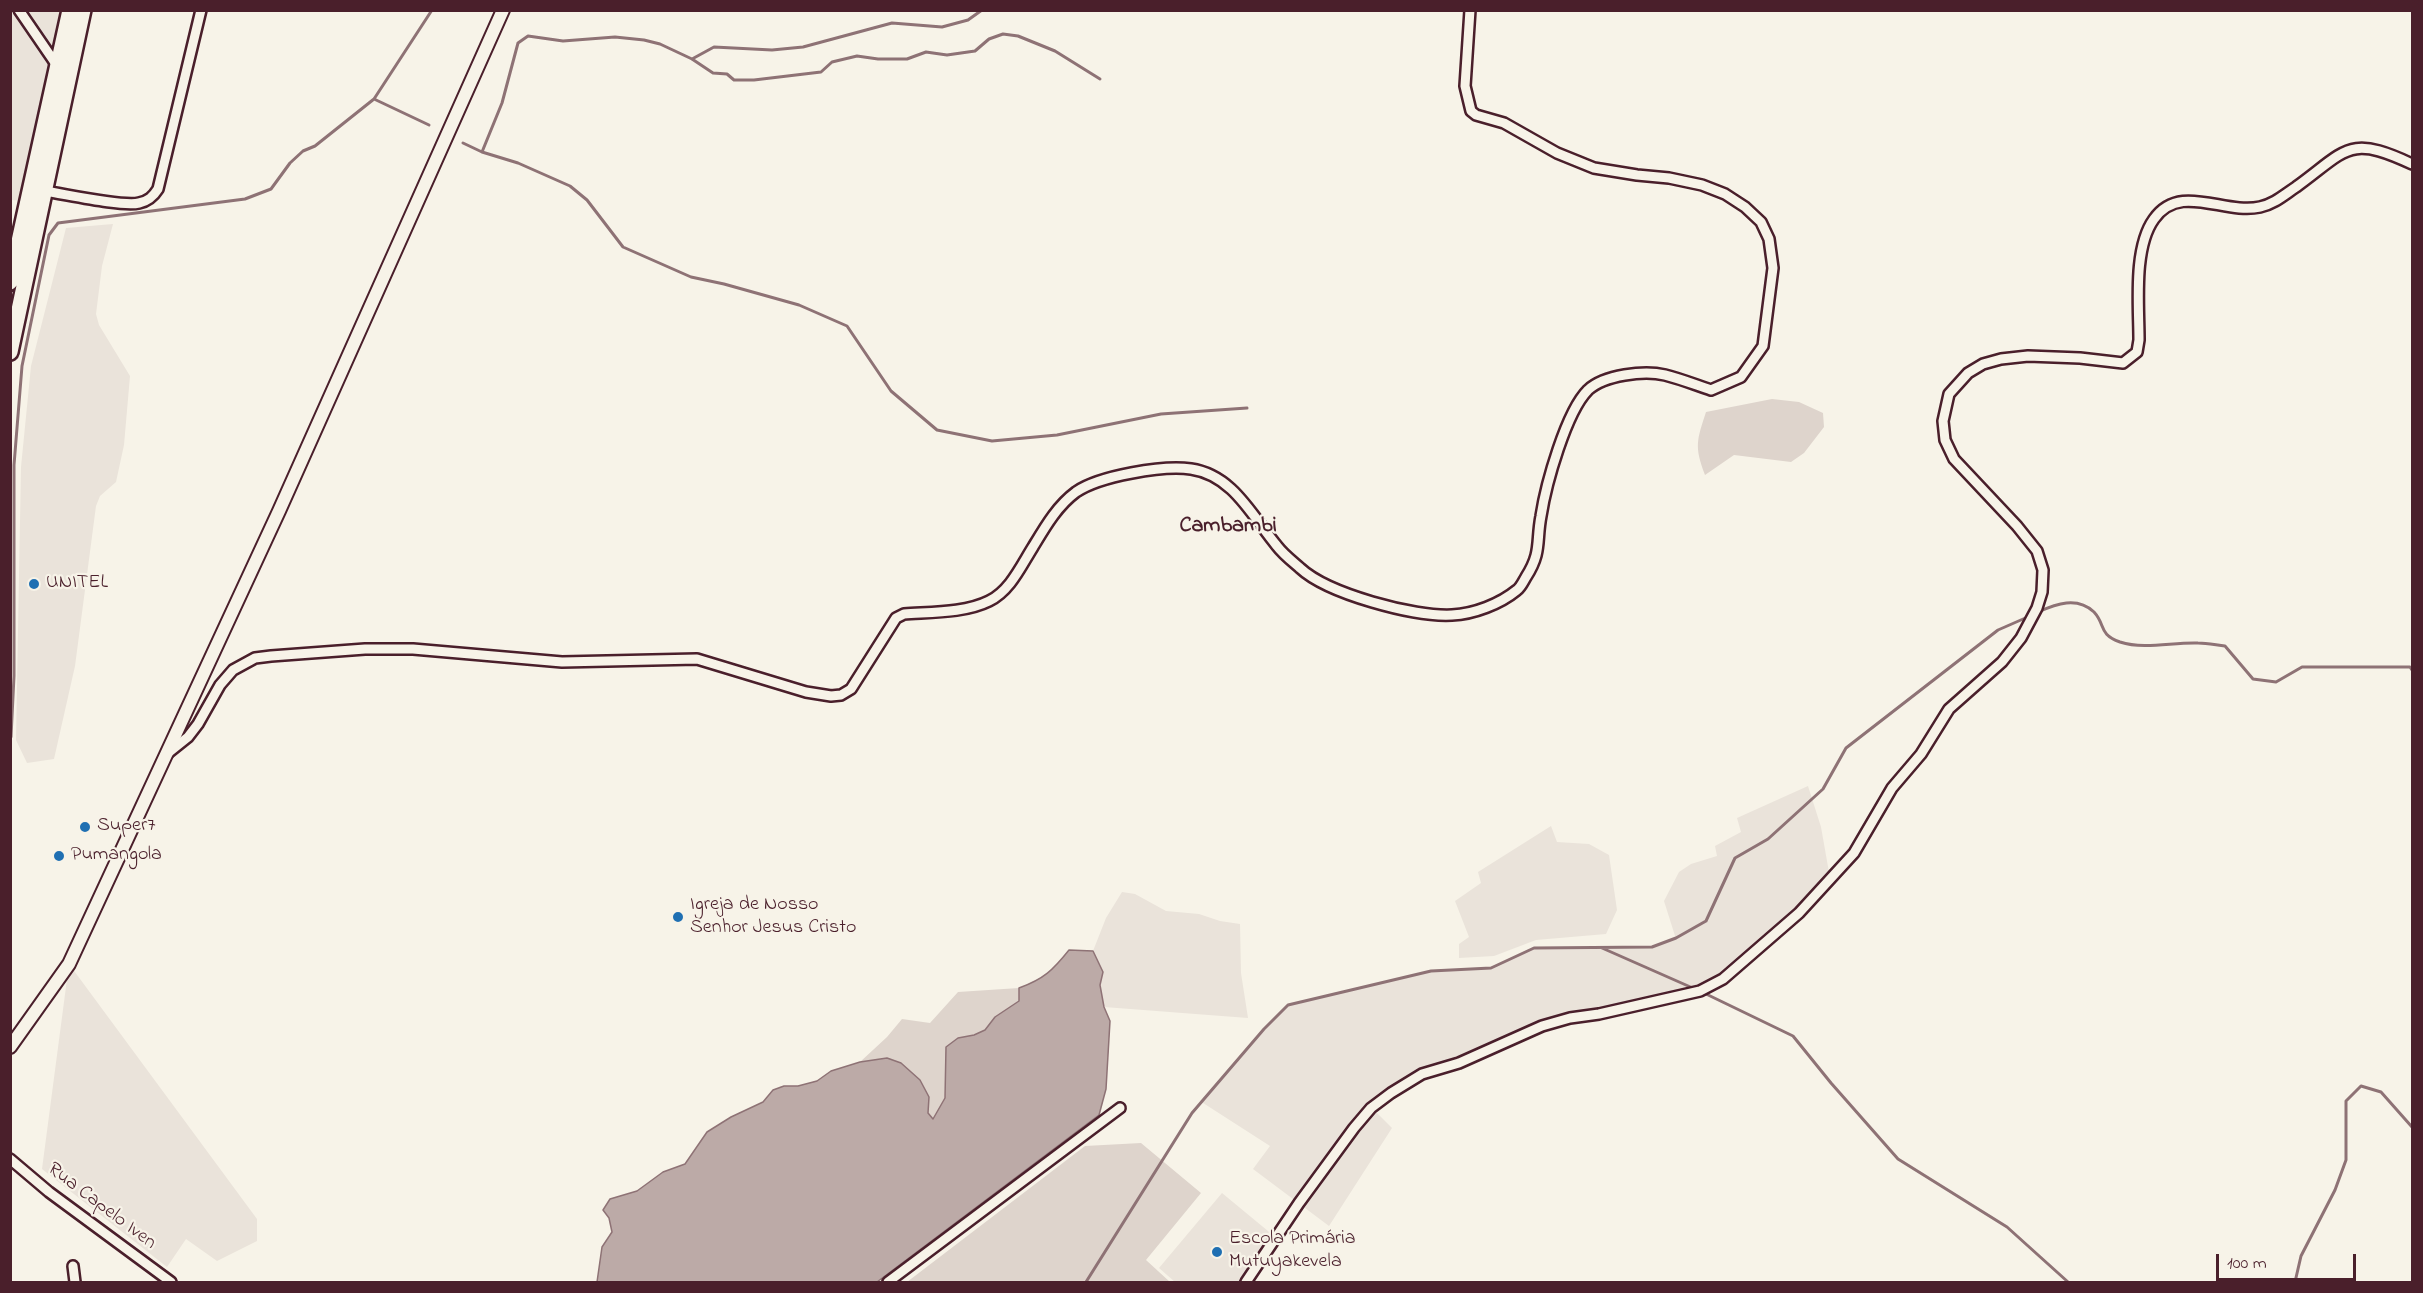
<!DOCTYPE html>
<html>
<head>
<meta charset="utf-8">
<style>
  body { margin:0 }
  #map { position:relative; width:2423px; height:1293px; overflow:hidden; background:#f7f3e8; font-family:"Indie Flower",sans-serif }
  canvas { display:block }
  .frame { position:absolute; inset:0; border:12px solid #4a1f2b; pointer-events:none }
  .scale { position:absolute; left:2216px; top:1254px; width:140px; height:27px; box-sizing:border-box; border:3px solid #4a1f2b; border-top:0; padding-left:8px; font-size:18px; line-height:21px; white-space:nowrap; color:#4a1f2b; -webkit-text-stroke:4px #f7f3e8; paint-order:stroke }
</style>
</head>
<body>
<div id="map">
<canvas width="2423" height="1293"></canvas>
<div class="frame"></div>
<div class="scale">100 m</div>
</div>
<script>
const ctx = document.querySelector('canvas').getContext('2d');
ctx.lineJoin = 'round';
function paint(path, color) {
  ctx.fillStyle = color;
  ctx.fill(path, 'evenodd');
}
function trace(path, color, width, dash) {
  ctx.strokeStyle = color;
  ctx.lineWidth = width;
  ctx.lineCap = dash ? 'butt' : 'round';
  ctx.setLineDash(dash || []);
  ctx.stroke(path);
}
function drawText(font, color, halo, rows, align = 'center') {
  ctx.font = font + ' "Indie Flower",sans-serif';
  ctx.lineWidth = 4.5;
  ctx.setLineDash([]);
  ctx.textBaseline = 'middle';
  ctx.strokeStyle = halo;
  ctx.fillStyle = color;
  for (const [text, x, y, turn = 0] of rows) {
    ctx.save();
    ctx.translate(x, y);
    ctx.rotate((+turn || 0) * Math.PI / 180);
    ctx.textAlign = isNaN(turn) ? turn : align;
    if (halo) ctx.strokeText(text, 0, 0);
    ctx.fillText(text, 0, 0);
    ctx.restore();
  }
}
paint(new Path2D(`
  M 11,11 L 70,11 L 28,201 L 11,200 Z
  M 113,224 L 102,266 L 96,314 L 99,325 L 130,376 L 124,445 L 116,482 L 100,496 L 96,506 L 75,666 L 54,759 L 27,763 L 16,740 L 21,467 L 31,366 L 66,228 Z
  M 1808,786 L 1821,827 L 1830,878 L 1799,913 L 1723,979 L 1700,991 L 1570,1018 L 1422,1074 L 1372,1108 L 1392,1128 L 1329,1226 L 1253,1169 L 1270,1146 L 1200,1101 L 1288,1005 L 1431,971 L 1491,968 L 1534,948 L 1652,947 L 1676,939 L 1664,901 L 1679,872 L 1691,864 L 1717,856 L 1715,846 L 1741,832 L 1737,818 Z
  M 1551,826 L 1557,842 L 1589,844 L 1609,855 L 1617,910 L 1606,934 L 1536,940 L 1494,956 L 1459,958 L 1459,944 L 1469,937 L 1455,901 L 1481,883 L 1478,872 Z
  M 1122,892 L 1135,894 L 1166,911 L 1199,914 L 1220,921 L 1240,924 L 1241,973 L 1248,1018 L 1104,1007 L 1100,985 L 1103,972 L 1093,951 L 1106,918 Z
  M 69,964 L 257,1219 L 257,1241 L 217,1261 L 186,1239 L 167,1267 L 42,1169 Z
  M 1222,1193 L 1274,1236 L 1239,1282 L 1175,1282 L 1159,1268 Z`), '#eae3da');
paint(new Path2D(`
  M 1772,399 L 1799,402 L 1823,413 L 1824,427 L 1804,453 L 1791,462 L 1734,455 L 1705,475 C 1694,446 1697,440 1706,412 Z
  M 1019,988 L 1019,1001 L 996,1017 L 985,1030 L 974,1035 L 958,1038 L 947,1047 L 945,1098 L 933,1120 L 928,1113 L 920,1080 L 901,1063 L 887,1058 L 860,1062 L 887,1037 L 902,1019 L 930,1023 L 958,992 Z
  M 1141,1143 L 1201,1193 L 1146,1260 L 1170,1282 L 907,1282 L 1085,1146 Z`), '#ded4cc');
const water = new Path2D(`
  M 1069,950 L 1093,951 L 1103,972 L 1100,985 L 1104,1007 L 1110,1021 L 1106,1089 L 1099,1115 L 877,1282 L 597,1282 L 602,1247 L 612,1232 L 609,1218 L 603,1210 L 610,1199 L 637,1191 L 663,1172 L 685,1164 L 707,1132 L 731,1117 L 763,1102 L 773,1090 L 784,1086 L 798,1086 L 817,1081 L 831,1071 L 860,1062 L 887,1058 L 901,1063 L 920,1080 L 929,1097 L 928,1113 L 933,1119 L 945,1098 L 946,1047 L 958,1038 L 974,1035 L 985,1030 L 995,1017 L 1019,1001 L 1019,988 C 1044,979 1053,970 1069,950 Z`);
paint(water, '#bcaaa7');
trace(water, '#8e7275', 1.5);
trace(new Path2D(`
  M 692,59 L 714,47 L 772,50 L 803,47 L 892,23 L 942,27 L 968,20 L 982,10
  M 374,99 L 429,125
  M 463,143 L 482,152 L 518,163 L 570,186 L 587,200 L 623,247 L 691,277 L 724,284 L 799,305 L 847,326 L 891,391 L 937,430 L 992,441 L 1057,435 L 1161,414 L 1247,408
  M 482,152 L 502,103 L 518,43 L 528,36 L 563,41 L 615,37 L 644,40 L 660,44 L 692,59 L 713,73 L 727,74 L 734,80 L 754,80 L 821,72 L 832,62 L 857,56 L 878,59 L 907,59 L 926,52 L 947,55 L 975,51 L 989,39 L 1003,34 L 1018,36 L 1055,51 L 1100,79
  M 2038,612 C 2056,604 2077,596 2094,612 C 2106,625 2098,634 2120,642 C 2145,650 2172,642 2198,643 C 2207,643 2216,645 2225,646 L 2253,679 L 2276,682 L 2302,667 L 2410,667 L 2412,670
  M 11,737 L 14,676 L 14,465 L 22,366 L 49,235 L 58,223 L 245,199 L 271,189 L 290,163 L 303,151 L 315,146 L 374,99 L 432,10
  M 1602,948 L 1695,989
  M 1704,993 L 1793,1036 L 1831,1083 L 1898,1159 L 2007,1227 L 2068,1282
  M 1086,1282 L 1192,1113 L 1264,1029 L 1288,1005 L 1431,971 L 1491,968 L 1534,948 L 1652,947 L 1676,938 L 1706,921 L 1735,858 L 1768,839 L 1823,789 L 1846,748 L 1998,630 L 2030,616
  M 2295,1282 L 2301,1256 L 2335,1190 L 2346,1160 L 2346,1101 L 2361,1086 L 2381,1092 L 2412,1127`), '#8e7275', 3);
const minor = new Path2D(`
  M 19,10 L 58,67
  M 44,191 C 65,194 122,207 139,203 C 148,201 153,197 158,189 L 201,10
  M 168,753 L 188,737 L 198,724 L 220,685 L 233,670 L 255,658 L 271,656 L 365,649 L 413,649 L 562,662 L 697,659 L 806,692 L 831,696 L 841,695 L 851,689 L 896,618 L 904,614 C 931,612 965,613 989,601 C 1010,591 1021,566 1033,547 C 1045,527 1057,506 1076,492 C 1099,476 1163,465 1191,469 C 1233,475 1252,516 1277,546 C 1283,554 1292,561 1300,568 C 1328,594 1414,617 1452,615 C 1474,614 1500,604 1517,590 C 1521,587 1523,582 1526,577 C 1542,552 1536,542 1541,516 C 1546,484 1566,412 1588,390 C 1604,375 1644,370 1665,375 C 1681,379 1696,385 1711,390 L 1741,377 L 1763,346 L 1773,268 L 1769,239 L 1761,222 L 1745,207 L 1725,194 L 1702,185 L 1669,178 L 1637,175 L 1594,168 L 1557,153 L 1504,123 L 1476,115 L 1471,111 L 1465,86 L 1470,10
  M 10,1159 L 49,1192 L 171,1282
  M 73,1266 L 75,1282
  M 888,1282 L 1120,1108
  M 1246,1282 L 1299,1203 L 1354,1128 L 1371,1108 L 1391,1093 L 1422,1074 L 1459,1063 L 1542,1026 L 1570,1018 L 1599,1014 L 1700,991 L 1723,979 L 1799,913 L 1854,853 L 1892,788 L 1921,754 L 1949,709 L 2002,662 L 2021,638 L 2037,608 L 2042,592 L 2043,570 L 2037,551 L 2017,526 L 1954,459 L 1945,440 L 1943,421 L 1949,394 L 1968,373 L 1983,364 L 2001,359 L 2028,356 L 2080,358 L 2123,363 L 2137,352 L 2139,340 C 2139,305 2133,248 2154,219 C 2180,182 2224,215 2260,207 C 2274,204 2284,195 2296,187 C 2347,150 2348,134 2412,164`);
const tertiary = new Path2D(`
  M 10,1047 L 69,964 L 279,511 L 503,10`);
const trunk = new Path2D(`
  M 10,282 L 70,10
  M 10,352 L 83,10`);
trace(minor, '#4a1f2b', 14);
trace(tertiary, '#4a1f2b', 16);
trace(trunk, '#4a1f2b', 20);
trace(minor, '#f7f3e8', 9);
trace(tertiary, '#f7f3e8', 12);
trace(trunk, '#f7f3e8', 15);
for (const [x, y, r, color] of [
  [34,584,6,"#1f6fb2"],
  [85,827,6,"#1f6fb2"],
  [59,856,6,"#1f6fb2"],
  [678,917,6,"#1f6fb2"],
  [1217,1252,6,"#1f6fb2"]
]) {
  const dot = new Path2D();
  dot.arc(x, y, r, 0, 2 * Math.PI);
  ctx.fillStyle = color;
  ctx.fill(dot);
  trace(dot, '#f7f3e8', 2);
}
drawText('20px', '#4a1f2b', '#f7f3e8', [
  ["UNITEL",46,584],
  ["Super7",97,827],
  ["Pumangola",71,856],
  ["Igreja de Nosso",690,906],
  ["Senhor Jesus Cristo",690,929],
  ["Escola Primária",1229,1240],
  ["Mutuyakevela",1229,1263]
], 'left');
drawText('20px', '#4a1f2b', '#f7f3e8', [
  ["Rua Capelo Iven",101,1207,37]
]);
drawText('bold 22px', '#4a1f2b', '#f7f3e8', [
  ["Cambambi",1228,527]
]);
</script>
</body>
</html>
